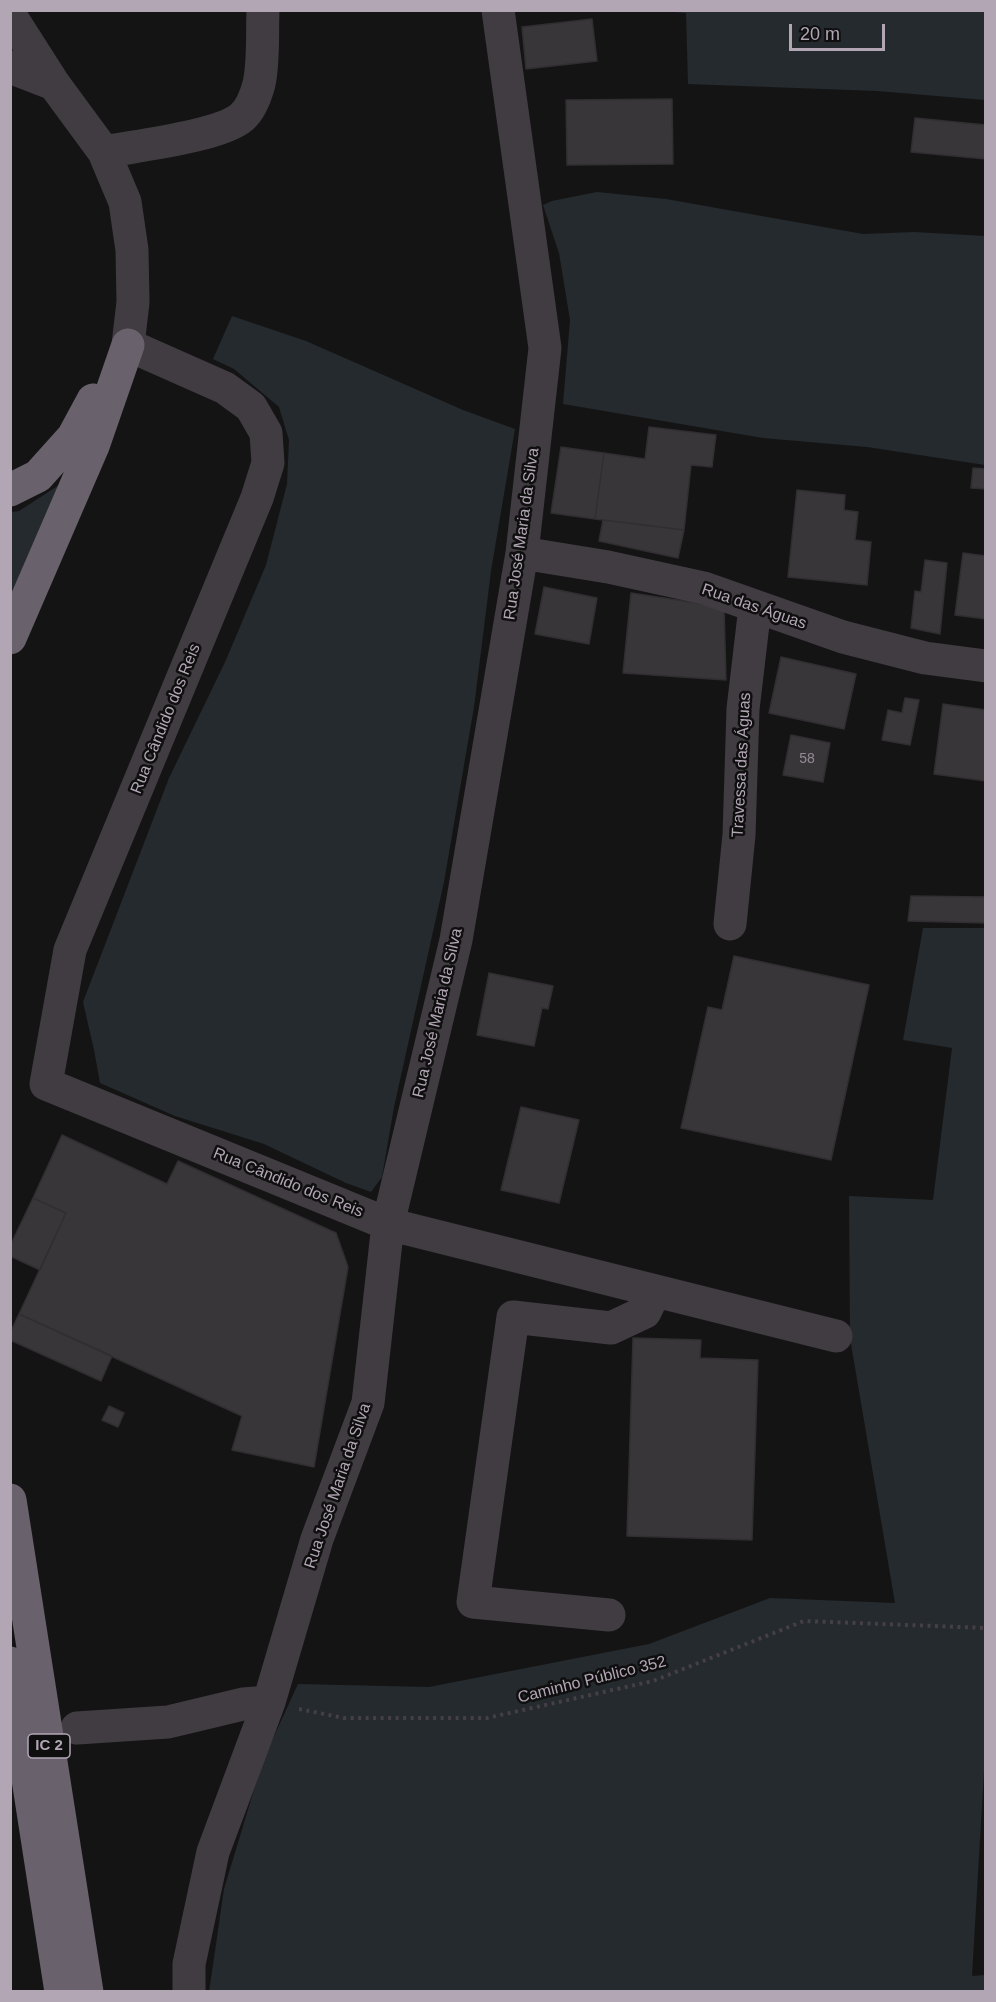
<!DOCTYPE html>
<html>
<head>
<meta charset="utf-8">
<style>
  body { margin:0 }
  #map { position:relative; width:996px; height:2002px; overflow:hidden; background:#151415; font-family:Helvetica,sans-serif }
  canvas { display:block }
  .frame { position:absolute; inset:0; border:12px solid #b2a6b5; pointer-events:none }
  .scale { position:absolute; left:789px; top:24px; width:96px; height:27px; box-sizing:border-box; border:3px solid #b2a6b5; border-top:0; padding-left:8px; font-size:18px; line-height:21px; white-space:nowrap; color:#b2a6b5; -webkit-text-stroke:4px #100f10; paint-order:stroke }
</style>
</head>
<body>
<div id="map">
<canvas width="996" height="2002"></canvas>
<div class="frame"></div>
<div class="scale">20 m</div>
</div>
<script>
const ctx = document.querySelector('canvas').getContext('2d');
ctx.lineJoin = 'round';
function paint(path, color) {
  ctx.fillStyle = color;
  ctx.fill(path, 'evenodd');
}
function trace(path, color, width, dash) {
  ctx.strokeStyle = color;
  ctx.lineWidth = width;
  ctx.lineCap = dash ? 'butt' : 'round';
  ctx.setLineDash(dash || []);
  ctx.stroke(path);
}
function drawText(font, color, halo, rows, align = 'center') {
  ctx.font = font + ' Helvetica,sans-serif';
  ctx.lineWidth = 5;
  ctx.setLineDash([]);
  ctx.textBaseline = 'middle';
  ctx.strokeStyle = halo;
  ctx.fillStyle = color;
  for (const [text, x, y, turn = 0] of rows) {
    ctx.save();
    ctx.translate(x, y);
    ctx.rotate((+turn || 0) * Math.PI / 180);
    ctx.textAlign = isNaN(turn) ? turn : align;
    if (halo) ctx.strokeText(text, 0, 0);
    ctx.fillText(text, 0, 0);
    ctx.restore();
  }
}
paint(new Path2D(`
  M 662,11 L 985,11 L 985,100 L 877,91 L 688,84 L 686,13 Z
  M 597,192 L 666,199 L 863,234 L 914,232 L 985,236 L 985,465 L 867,447 L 763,438 L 563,404 L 570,320 L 559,253 L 543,205 L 552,201 Z
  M 232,316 L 306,341 L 463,410 L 515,429 L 491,571 L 474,707 L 444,882 L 394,1107 L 382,1177 L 371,1192 L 346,1183 L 264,1144 L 175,1116 L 100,1083 L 94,1050 L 83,1002 L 169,778 L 226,660 L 266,565 L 287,484 L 289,440 L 279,407 L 234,369 L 213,359 Z
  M 59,485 L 11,602 L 11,512 L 19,511 Z
  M 923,928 L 985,928 L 986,1737 L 972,1976 L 985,1975 L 985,1991 L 209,1992 L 224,1889 L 263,1760 L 298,1684 L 429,1687 L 649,1644 L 770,1598 L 895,1603 L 850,1338 L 849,1196 L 933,1200 L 952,1048 L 903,1040 Z`), '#242a2d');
const building = new Path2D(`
  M 592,19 L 597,61 L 526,69 L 522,27 Z
  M 672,99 L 673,164 L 567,165 L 566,100 Z
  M 915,118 L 986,125 L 986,159 L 911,152 Z
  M 649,427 L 716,435 L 712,467 L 691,465 L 684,530 L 595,519 L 604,453 L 645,459 Z
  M 561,447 L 604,453 L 595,519 L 551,513 Z
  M 973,468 L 986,469 L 986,489 L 971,488 Z
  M 797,490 L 845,495 L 844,510 L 858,512 L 855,540 L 871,542 L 867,585 L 788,577 Z
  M 603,520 L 684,530 L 678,558 L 599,541 Z
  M 963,553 L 986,556 L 986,619 L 955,615 Z
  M 925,560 L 947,563 L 940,634 L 911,628 L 915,591 L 921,592 Z
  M 544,587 L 597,598 L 589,644 L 535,634 Z
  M 631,593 L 724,607 L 726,680 L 623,673 Z
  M 781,657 L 856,674 L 844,729 L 769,713 Z
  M 905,698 L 919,700 L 910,745 L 882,740 L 888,710 L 902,713 Z
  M 943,704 L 986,710 L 986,781 L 934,774 Z
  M 791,735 L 830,743 L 823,782 L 783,775 Z
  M 911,896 L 986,897 L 986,923 L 908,921 Z
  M 734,956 L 869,985 L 831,1160 L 681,1128 L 708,1007 L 722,1010 Z
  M 489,973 L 553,986 L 548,1009 L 542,1008 L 534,1046 L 477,1035 Z
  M 521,1107 L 579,1120 L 559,1203 L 501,1190 Z
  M 62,1135 L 167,1184 L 178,1161 L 336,1233 L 348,1267 L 314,1467 L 232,1450 L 242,1416 L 19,1314 L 66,1213 L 33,1198 Z
  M 33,1198 L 66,1213 L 40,1270 L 10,1256 L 10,1246 Z
  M 19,1314 L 112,1356 L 101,1381 L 10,1340 L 10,1333 Z
  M 633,1338 L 701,1340 L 700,1358 L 758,1360 L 752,1540 L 627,1536 Z
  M 109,1406 L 124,1413 L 118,1427 L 102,1420 Z`);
paint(building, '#39363a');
trace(building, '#312e31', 1.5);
trace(new Path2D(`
  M 299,1709 L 344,1718 L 487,1718 L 653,1681 L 804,1621 L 986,1628`), '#453f46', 4, [3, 4.5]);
trace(new Path2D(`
  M 10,15 L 54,84 L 104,152 L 125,202 L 132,250 L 133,302 L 128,345 L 225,388 L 251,407 L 266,433 L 268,463 L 257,498 L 70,950 L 46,1084 L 388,1224 L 836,1336
  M 10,67 L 54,84
  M 104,152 C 135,146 221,136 242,117 C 250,110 256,95 259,84 C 264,61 262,34 263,10
  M 522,553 L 608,567 L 704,588 L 843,637 L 925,658 L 986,666
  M 730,924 L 739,835 L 743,709 L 755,607
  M 609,1615 L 473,1602 L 513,1317 L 611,1328 L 645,1312 L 655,1291
  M 77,1728 L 168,1722 L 243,1704 L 269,1702
  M 189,1992 L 189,1964 L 213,1852 L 269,1702 L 317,1539 L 368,1403 L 388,1224 L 456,940 L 522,553 L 545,348 L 498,10`), '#413c41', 33);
trace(new Path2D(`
  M 10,490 L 38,476 L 73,437 L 93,400
  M 10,638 L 93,446 L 128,345
  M 10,1500 L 87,1992
  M 10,1663 L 61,1992`), '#69616b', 33);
drawText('14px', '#948a96', null, [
  ["58",807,759]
]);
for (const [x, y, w] of [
  [49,1746,42]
]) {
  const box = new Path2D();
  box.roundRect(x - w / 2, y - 12, w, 24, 4.5);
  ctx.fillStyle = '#100f10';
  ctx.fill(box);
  trace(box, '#b2a6b5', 1.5);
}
drawText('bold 15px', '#b2a6b5', null, [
  ["IC 2",49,1746]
]);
drawText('16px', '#b2a6b5', '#100f10', [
  ["Rua José Maria da Silva",522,534,-82],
  ["Rua das Águas",754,607,19],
  ["Rua Cândido dos Reis",166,719,-68],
  ["Travessa das Águas",742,765,-87],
  ["Rua José Maria da Silva",438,1013,-77],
  ["Rua Cândido dos Reis",288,1183,22],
  ["Rua José Maria da Silva",338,1486,-71],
  ["Caminho Público 352",592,1680,-14]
]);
</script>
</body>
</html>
